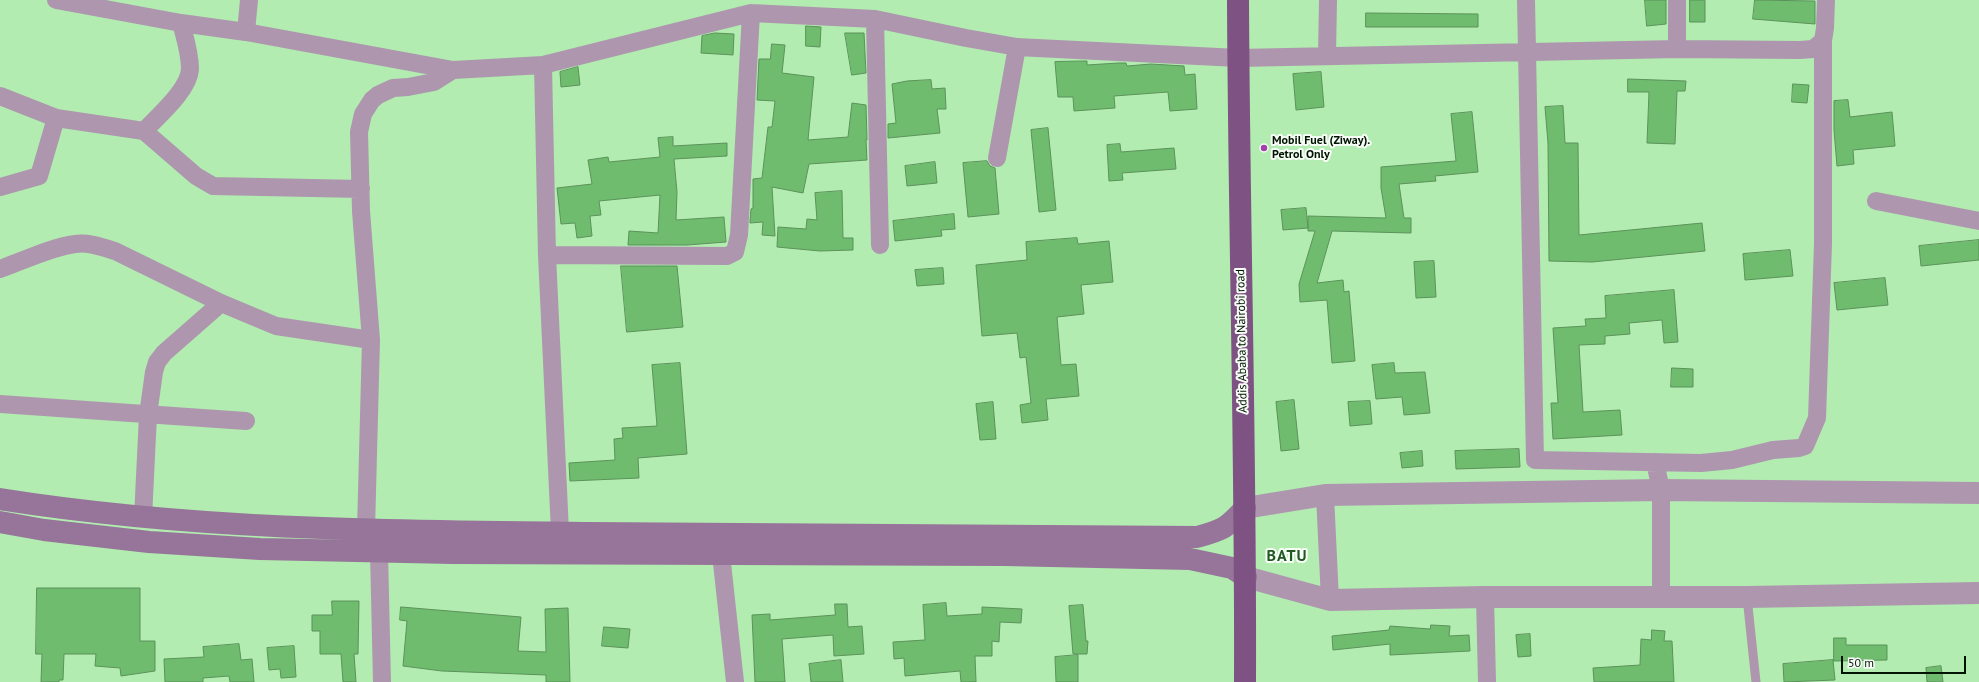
<!DOCTYPE html>
<html>
<head>
<meta charset="utf-8">
<style>
  body { margin:0 }
  #map { position:relative; width:1979px; height:682px; overflow:hidden; background:#b2ecb0; font-family:"PT Sans",sans-serif }
  canvas { display:block }
  .scale { position:absolute; left:1841px; top:656px; width:125px; height:18px; box-sizing:border-box; border:2px solid #011402; border-top:0; padding-left:5px; font-size:12px; line-height:14px; white-space:nowrap; color:#011402; -webkit-text-stroke:3px #f8fdf7; paint-order:stroke }
</style>
</head>
<body>
<div id="map">
<canvas width="1979" height="682"></canvas>
<div class="scale">50 m</div>
</div>
<script>
const ctx = document.querySelector('canvas').getContext('2d');
ctx.lineJoin = 'round';
function paint(path, color) {
  ctx.fillStyle = color;
  ctx.fill(path, 'evenodd');
}
function trace(path, color, width, dash) {
  ctx.strokeStyle = color;
  ctx.lineWidth = width;
  ctx.lineCap = dash ? 'butt' : 'round';
  ctx.setLineDash(dash || []);
  ctx.stroke(path);
}
function drawText(font, color, halo, rows, align = 'center') {
  ctx.font = font + ' "PT Sans",sans-serif';
  ctx.lineWidth = 4;
  ctx.setLineDash([]);
  ctx.textBaseline = 'middle';
  ctx.strokeStyle = halo;
  ctx.fillStyle = color;
  for (const [text, x, y, turn = 0] of rows) {
    ctx.save();
    ctx.translate(x, y);
    ctx.rotate((+turn || 0) * Math.PI / 180);
    ctx.textAlign = isNaN(turn) ? turn : align;
    if (halo) ctx.strokeText(text, 0, 0);
    ctx.fillText(text, 0, 0);
    ctx.restore();
  }
}
const building = new Path2D(`
  M 1645,0 L 1666,0 L 1666,24 L 1647,26 Z
  M 1690,0 L 1705,0 L 1705,22 L 1690,22 Z
  M 1755,0 L 1815,1 L 1815,24 L 1753,19 Z
  M 1366,13 L 1478,14 L 1478,27 L 1366,27 Z
  M 806,26 L 821,27 L 820,47 L 806,46 Z
  M 715,33 L 734,34 L 733,55 L 701,53 L 702,36 Z
  M 845,33 L 864,33 L 866,73 L 852,75 Z
  M 772,44 L 785,45 L 782,73 L 814,77 L 808,140 L 848,137 L 852,103 L 866,105 L 867,140 L 866,140 L 867,160 L 809,164 L 803,193 L 772,187 L 775,236 L 762,235 L 763,222 L 750,223 L 750,221 L 751,209 L 753,208 L 753,179 L 762,178 L 768,127 L 772,127 L 775,101 L 757,100 L 759,59 L 770,59 Z
  M 1082,61 L 1087,61 L 1087,65 L 1118,63 L 1126,63 L 1127,66 L 1151,64 L 1184,66 L 1185,75 L 1195,74 L 1197,109 L 1170,111 L 1168,92 L 1114,96 L 1115,108 L 1074,111 L 1073,97 L 1058,97 L 1055,62 Z
  M 578,67 L 580,85 L 561,87 L 560,72 Z
  M 1321,72 L 1324,107 L 1296,110 L 1293,74 Z
  M 1628,79 L 1686,81 L 1685,91 L 1677,91 L 1675,144 L 1647,143 L 1649,92 L 1628,92 Z
  M 931,80 L 932,89 L 945,88 L 946,109 L 937,109 L 940,133 L 888,138 L 888,124 L 896,123 L 892,84 L 907,81 Z
  M 1793,84 L 1809,85 L 1807,103 L 1792,102 Z
  M 1848,100 L 1850,117 L 1892,112 L 1895,146 L 1853,150 L 1854,164 L 1837,166 L 1834,130 L 1834,101 Z
  M 1563,106 L 1565,143 L 1578,143 L 1579,235 L 1702,223 L 1705,251 L 1592,262 L 1549,261 L 1548,143 L 1545,107 Z
  M 1472,112 L 1478,172 L 1435,176 L 1436,181 L 1399,184 L 1404,218 L 1411,218 L 1411,233 L 1332,231 L 1317,283 L 1343,280 L 1344,292 L 1349,291 L 1355,361 L 1332,363 L 1327,300 L 1300,302 L 1299,284 L 1315,231 L 1308,231 L 1308,216 L 1386,218 L 1381,188 L 1381,167 L 1456,161 L 1451,114 Z
  M 1048,128 L 1056,210 L 1039,212 L 1031,130 Z
  M 673,137 L 673,146 L 727,143 L 727,156 L 674,159 L 677,192 L 676,220 L 724,217 L 726,242 L 687,245 L 628,245 L 629,231 L 658,233 L 660,195 L 599,201 L 601,215 L 590,216 L 592,236 L 577,238 L 575,223 L 561,224 L 557,188 L 592,184 L 588,160 L 608,157 L 609,162 L 660,157 L 658,138 Z
  M 1120,144 L 1121,152 L 1174,148 L 1176,169 L 1122,173 L 1123,180 L 1109,181 L 1107,145 Z
  M 987,161 L 990,166 L 995,168 L 999,214 L 968,217 L 963,163 Z
  M 935,162 L 937,183 L 907,186 L 905,166 Z
  M 842,191 L 843,238 L 853,238 L 853,250 L 820,251 L 777,247 L 778,227 L 806,229 L 807,219 L 817,220 L 815,193 Z
  M 1306,208 L 1308,228 L 1283,230 L 1281,210 Z
  M 954,214 L 955,229 L 941,230 L 942,236 L 895,241 L 893,221 Z
  M 1077,238 L 1078,244 L 1109,241 L 1113,282 L 1081,285 L 1084,314 L 1057,317 L 1061,365 L 1076,364 L 1079,396 L 1046,399 L 1048,420 L 1022,423 L 1020,405 L 1031,403 L 1026,357 L 1020,358 L 1017,333 L 982,336 L 976,265 L 1027,260 L 1026,242 Z
  M 1979,240 L 1979,260 L 1921,266 L 1919,246 Z
  M 1790,250 L 1793,276 L 1745,280 L 1743,254 Z
  M 1434,261 L 1436,297 L 1416,298 L 1414,262 Z
  M 621,266 L 677,266 L 683,327 L 627,332 Z
  M 943,268 L 944,284 L 917,286 L 915,270 Z
  M 1885,278 L 1888,305 L 1837,310 L 1834,283 Z
  M 1674,290 L 1678,342 L 1664,343 L 1662,320 L 1629,323 L 1630,334 L 1605,336 L 1605,344 L 1579,345 L 1583,412 L 1620,410 L 1622,435 L 1553,439 L 1551,403 L 1558,403 L 1553,328 L 1586,326 L 1585,319 L 1606,318 L 1605,296 Z
  M 680,363 L 687,454 L 638,458 L 639,478 L 570,481 L 569,463 L 615,460 L 614,439 L 623,438 L 622,428 L 657,426 L 652,365 Z
  M 1394,363 L 1395,373 L 1425,372 L 1430,413 L 1404,415 L 1402,397 L 1376,399 L 1372,365 Z
  M 1672,368 L 1693,369 L 1693,387 L 1671,387 Z
  M 1294,400 L 1299,449 L 1281,451 L 1276,402 Z
  M 1370,401 L 1372,424 L 1350,426 L 1348,402 Z
  M 993,402 L 996,439 L 980,440 L 976,404 Z
  M 1519,449 L 1520,467 L 1456,469 L 1455,451 Z
  M 1422,451 L 1423,466 L 1402,468 L 1400,453 Z
  M 37,588 L 140,588 L 140,641 L 155,641 L 155,671 L 121,676 L 120,668 L 95,666 L 96,654 L 64,654 L 63,680 L 59,680 L 59,682 L 41,682 L 42,654 L 36,654 Z
  M 332,601 L 359,601 L 358,654 L 354,654 L 356,682 L 343,682 L 341,654 L 320,654 L 320,631 L 312,631 L 312,615 L 332,615 Z
  M 946,603 L 947,616 L 982,614 L 982,607 L 1022,609 L 1021,623 L 1000,622 L 999,642 L 992,641 L 992,656 L 975,656 L 976,682 L 961,682 L 960,671 L 905,676 L 904,658 L 894,659 L 893,642 L 925,640 L 923,605 Z
  M 835,604 L 847,604 L 848,627 L 862,626 L 864,654 L 834,656 L 833,635 L 782,639 L 785,682 L 755,682 L 752,615 L 770,614 L 770,620 L 835,615 Z
  M 1083,605 L 1086,641 L 1088,641 L 1087,654 L 1073,654 L 1069,606 Z
  M 401,607 L 521,617 L 518,651 L 546,652 L 545,609 L 568,608 L 570,682 L 546,682 L 546,675 L 442,671 L 403,666 L 407,621 L 400,620 Z
  M 1431,625 L 1450,626 L 1449,636 L 1469,635 L 1470,651 L 1390,655 L 1390,644 L 1333,650 L 1332,636 L 1389,630 L 1390,626 L 1430,629 Z
  M 604,627 L 630,629 L 628,648 L 602,646 Z
  M 1652,630 L 1665,631 L 1664,641 L 1672,641 L 1674,682 L 1594,682 L 1593,668 L 1640,665 L 1641,639 L 1651,640 Z
  M 1530,634 L 1531,656 L 1518,657 L 1516,635 Z
  M 1834,638 L 1846,638 L 1846,645 L 1887,645 L 1887,660 L 1834,661 Z
  M 239,644 L 241,660 L 252,659 L 254,682 L 230,682 L 229,676 L 203,678 L 203,682 L 165,682 L 164,659 L 204,657 L 203,647 Z
  M 294,646 L 296,677 L 281,678 L 280,669 L 269,670 L 267,648 Z
  M 1078,655 L 1078,682 L 1056,682 L 1055,657 Z
  M 841,660 L 843,682 L 811,682 L 809,664 Z
  M 1833,660 L 1835,680 L 1784,682 L 1783,664 Z
  M 1941,666 L 1943,682 L 1927,682 L 1926,668 Z`);
paint(building, '#6fbc6f');
trace(building, '#5b925a', 1);
trace(new Path2D(`
  M 1747,597 L 1756,682`), '#ae96af', 9);
trace(new Path2D(`
  M 56,0 L 181,23 L 246,32 L 453,70 L 543,65 L 751,13 L 875,19 L 966,38 L 1017,47 L 1238,58 L 1677,49 L 1800,50 L 1813,49 L 1823,41
  M 1526,0 L 1535,460 L 1701,463 L 1732,460 L 1773,450 L 1799,448 L 1805,446 L 1817,418 L 1823,244 L 1823,41 L 1825,28 L 1826,0
  M 1677,0 L 1677,49
  M 875,19 L 880,245
  M 246,32 L 249,0
  M 1327,56 L 1328,0
  M 543,65 L 547,255 L 560,532
  M 0,96 L 56,118 L 144,131 L 196,176 L 213,186 L 361,189
  M 144,131 C 158,116 189,90 190,69 C 190,53 185,38 181,23
  M 997,158 L 1017,47
  M 0,187 L 39,176 L 56,118
  M 1876,201 L 1979,221
  M 547,255 L 727,256 L 735,252 L 739,235 L 751,13
  M 0,269 C 23,261 51,247 75,244 C 88,242 102,247 115,251 L 221,303 L 276,326 L 371,340
  M 0,404 L 246,421
  M 1655,462 L 1661,490 L 1661,597
  M 1325,495 L 1330,600
  M 143,518 L 148,415 L 154,372 L 157,362 L 164,353 L 221,303
  M 730,545 L 721,554 L 735,682
  M 1485,597 L 1487,682
  M 382,682 L 379,552 L 366,530 L 371,340 L 361,211 L 359,132 L 363,114 L 372,100 L 378,95 L 393,88 L 408,87 L 434,82 L 453,70`), '#ae96af', 18);
trace(new Path2D(`
  M 1245,508 L 1325,495 L 1661,490 L 1979,493
  M 1246,577 L 1330,600 L 1485,597 L 1747,597 L 1979,593`), '#ae96af', 22);
trace(new Path2D(`
  M 0,499 C 195,530 392,531 588,533 C 791,534 994,535 1197,537 C 1223,530 1227,528 1245,508
  M 0,522 L 44,530 L 149,542 L 260,549 L 453,553 L 1004,555 L 1190,559 L 1232,568 L 1246,577`), '#97749a', 22);
trace(new Path2D(`
  M 1238,0 C 1239,227 1246,455 1245,682`), '#7e5283', 22);
for (const [x, y, r, color] of [
  [1264,148,4,"#a142aa"]
]) {
  const dot = new Path2D();
  dot.arc(x, y, r, 0, 2 * Math.PI);
  ctx.fillStyle = color;
  ctx.fill(dot);
  trace(dot, '#f8fdf7', 1.5);
}
drawText('bold 12px', '#011402', '#f8fdf7', [
  ["Mobil Fuel (Ziway).",1272,141],
  ["Petrol Only",1272,155]
], 'left');
drawText('12px', '#011402', '#f8fdf7', [
  ["Addis Ababa to Nairobi road",1242,341,-91]
]);
ctx.letterSpacing = '1px';
drawText('bold 16px', '#225823', '#f8fdf7', [
  ["BATU",1287,556]
]);
ctx.letterSpacing = '0px';
</script>
</body>
</html>
